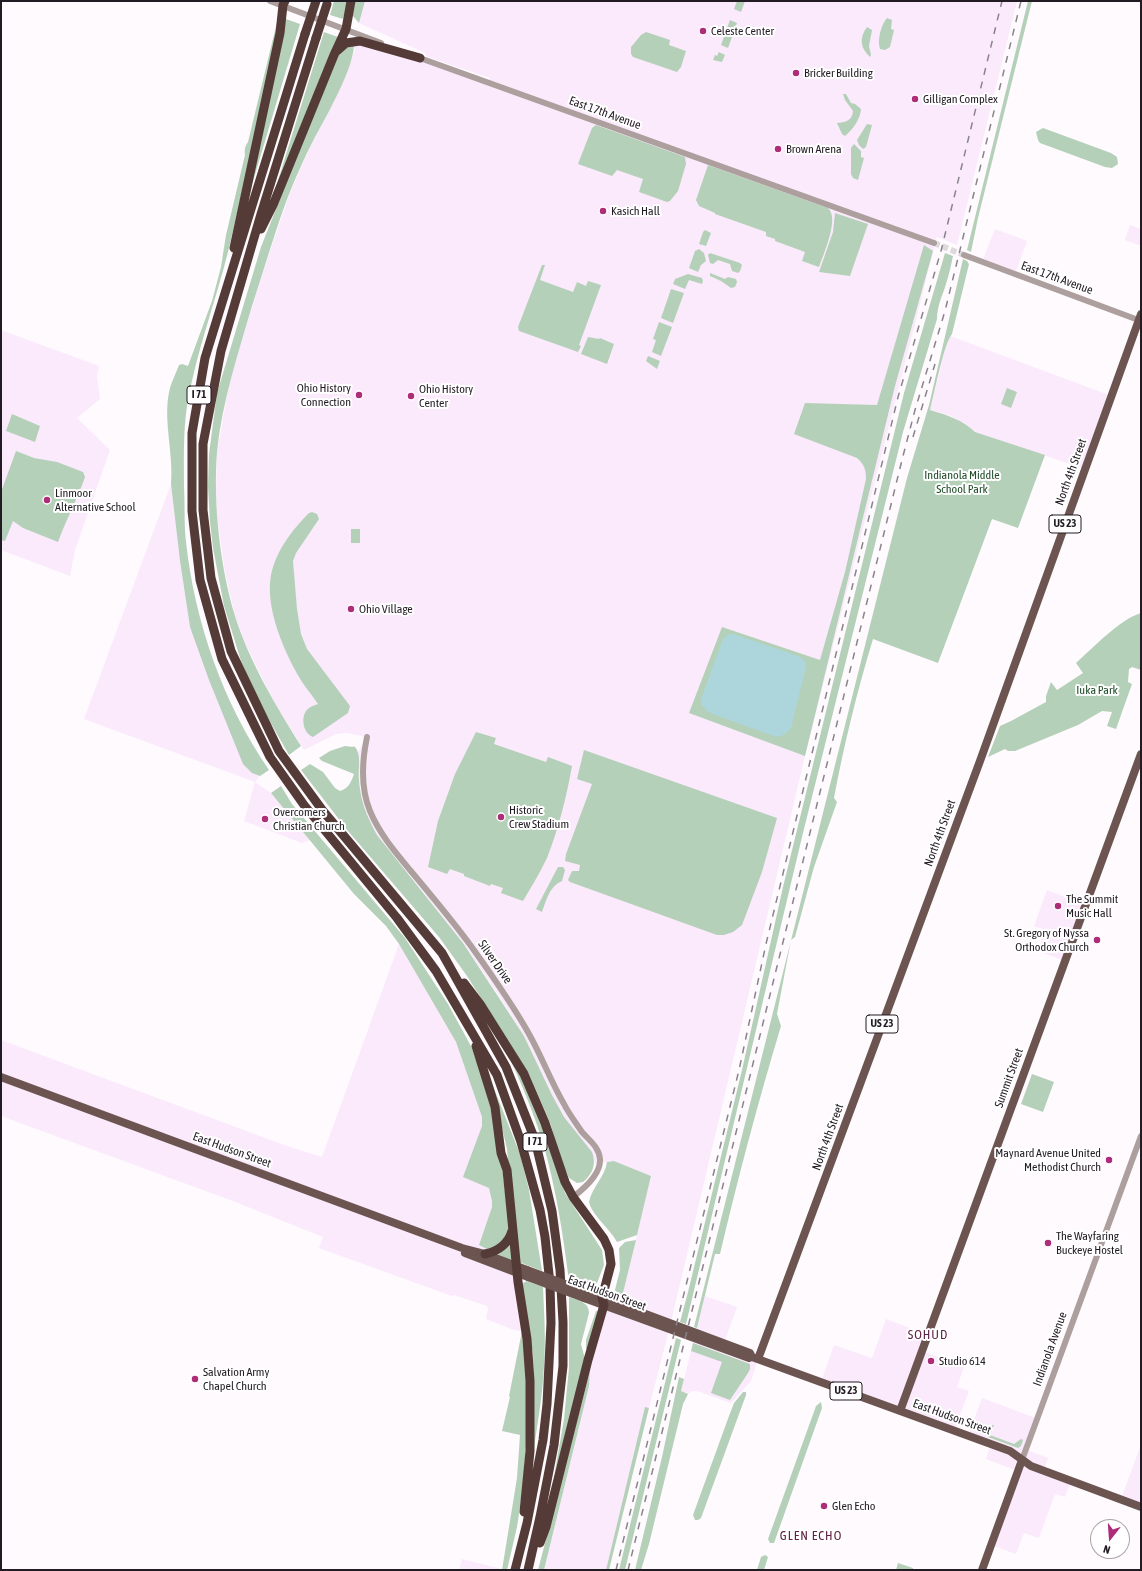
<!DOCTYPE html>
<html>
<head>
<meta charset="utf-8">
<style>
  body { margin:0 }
  #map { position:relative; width:1142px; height:1571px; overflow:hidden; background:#fefafe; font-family:"Asap Condensed",sans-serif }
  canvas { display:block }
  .frame { position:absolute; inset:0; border:2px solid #221b23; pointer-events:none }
  .north { position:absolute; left:1090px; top:1519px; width:40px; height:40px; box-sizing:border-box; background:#fff; border:1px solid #a7a4a7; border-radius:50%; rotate:197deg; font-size:11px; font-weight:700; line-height:16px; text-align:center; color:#221b23 }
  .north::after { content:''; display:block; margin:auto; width:14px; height:18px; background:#ae2d79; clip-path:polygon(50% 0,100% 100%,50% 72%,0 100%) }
</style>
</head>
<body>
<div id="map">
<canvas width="1142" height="1571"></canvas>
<div class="frame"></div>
<div class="north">N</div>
</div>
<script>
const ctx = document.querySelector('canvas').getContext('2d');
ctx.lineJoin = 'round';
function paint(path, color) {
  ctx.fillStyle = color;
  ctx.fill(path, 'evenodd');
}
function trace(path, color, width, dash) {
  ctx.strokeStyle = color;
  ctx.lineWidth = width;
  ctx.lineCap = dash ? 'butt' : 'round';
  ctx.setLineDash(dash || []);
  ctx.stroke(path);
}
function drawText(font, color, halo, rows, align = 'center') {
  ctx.font = font + ' "Asap Condensed",sans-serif';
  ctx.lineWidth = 4;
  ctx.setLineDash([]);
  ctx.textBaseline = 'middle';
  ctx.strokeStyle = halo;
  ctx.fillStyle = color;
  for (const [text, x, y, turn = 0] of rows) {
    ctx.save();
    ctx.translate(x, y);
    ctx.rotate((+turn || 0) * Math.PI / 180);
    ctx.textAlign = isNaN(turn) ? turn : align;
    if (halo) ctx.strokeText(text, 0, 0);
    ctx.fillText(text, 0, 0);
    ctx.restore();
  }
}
paint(new Path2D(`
  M 365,1 L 1017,1 L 957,245 L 937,237 L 805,756 L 670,1326 L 649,1408 L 645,1408 L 606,1570 L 544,1570 L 589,1386 L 590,1371 L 598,1310 L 620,1306 L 651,1176 L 614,1161 L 595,1164 L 594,1157 L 564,1117 L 552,1095 L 524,1036 L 497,993 L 463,943 L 377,835 L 368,818 L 362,800 L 358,769 L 358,752 L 367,737 L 347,733 L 336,734 L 304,750 L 276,706 L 245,643 L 235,616 L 225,572 L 218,523 L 216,494 L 217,453 L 227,396 L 234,365 L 265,266 L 291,190 L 312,143 L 339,90 L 355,50 L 354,41 L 360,41 L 489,83 L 490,78 L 428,57 L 425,55 L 425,53 L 359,23 Z
  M 1130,225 L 1141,229 L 1141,246 L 1125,240 Z
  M 995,229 L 1027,241 L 1016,271 L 983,259 Z
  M 1,330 L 99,366 L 97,376 L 100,399 L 77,418 L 110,450 L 75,550 L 70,576 L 1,550 Z
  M 950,336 L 1109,395 L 1085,469 L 975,432 L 969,426 L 949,415 L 930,410 L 945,350 Z
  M 171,484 L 180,561 L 190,627 L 252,773 L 260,776 L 255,782 L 271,793 L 310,840 L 302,843 L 244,821 L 255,782 L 84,719 Z
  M 1047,890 L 1086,905 L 1065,961 L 1038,951 L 1045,930 L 1034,926 Z
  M 399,944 L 456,1042 L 482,1117 L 482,1126 L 492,1201 L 492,1207 L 479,1245 L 491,1248 L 513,1261 L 523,1283 L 522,1331 L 514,1330 L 486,1319 L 488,1309 L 487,1306 L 454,1295 L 452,1296 L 319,1248 L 323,1237 L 233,1201 L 1,1116 L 1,1040 L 284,1145 L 322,1157 Z
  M 705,1296 L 737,1307 L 723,1346 L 758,1359 L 751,1381 L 731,1403 L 697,1391 L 692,1391 L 688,1394 L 681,1391 Z
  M 886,1319 L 928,1335 L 922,1351 L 964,1367 L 957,1387 L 969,1391 L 954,1431 L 821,1382 L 834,1345 L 872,1358 Z
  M 982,1398 L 1038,1419 L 1027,1450 L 1048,1458 L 1044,1470 L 1071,1481 L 1065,1497 L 1055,1494 L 1039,1538 L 1024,1533 L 1016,1554 L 991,1545 L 1018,1471 L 986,1459 L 991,1444 L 968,1436 Z
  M 1141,1445 L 1141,1507 L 1122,1496 Z
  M 462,1559 L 502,1569 L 501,1570 L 459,1570 Z`), '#faeafc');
paint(new Path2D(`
  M 334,1 L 348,1 L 343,19 L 330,15 Z
  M 354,1 L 365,1 L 359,23 L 353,16 L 352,16 Z
  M 737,1 L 745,1 L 741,12 L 734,9 Z
  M 1028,1 L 1032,1 L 978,218 L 971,252 L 967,250 Z
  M 278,18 L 279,23 C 262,98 247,173 229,248 C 216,301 196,352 187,406 C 183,433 184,460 184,487 C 185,505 184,524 186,542 C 195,623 223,703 269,770 L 260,776 L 252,773 L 243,764 L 209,680 L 190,627 L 180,561 L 171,484 C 174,453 162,418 170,388 C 172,381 176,373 179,365 L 182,364 L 188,366 L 212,301 L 221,267 L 226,235 L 245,155 C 244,150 245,146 248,142 Z
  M 887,18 L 892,20 L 891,29 L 894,30 L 890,47 L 885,50 L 880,49 C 877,40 881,25 887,18 Z
  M 286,19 L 300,24 L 245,208 Z
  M 730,20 L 737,23 L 728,48 L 721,45 Z
  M 867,27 L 872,30 L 869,46 L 871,55 L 870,57 C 860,48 859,38 867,27 Z
  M 324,32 L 338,37 L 275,190 Z
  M 646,32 L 670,40 L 669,45 L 686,51 L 681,67 L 677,72 L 633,57 L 631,54 L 631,47 L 641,35 Z
  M 354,41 C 356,66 325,118 313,141 C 305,156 298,173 291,189 C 276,227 265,267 252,306 C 238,354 222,402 217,452 C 213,503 220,567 235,616 C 249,661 276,706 301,746 L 289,755 L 260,704 L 241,661 L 224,606 L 213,548 L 210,522 L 208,486 L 209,454 L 217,393 L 261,247 L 299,151 L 334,55 Z
  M 719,52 L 725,55 L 722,62 L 713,60 L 715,55 L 717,56 Z
  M 843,94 L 846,94 L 851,103 L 855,104 L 861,109 C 860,120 853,129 845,136 L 842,134 L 837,123 C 844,122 852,122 853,111 L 845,100 Z
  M 867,124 L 872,125 L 866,147 L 863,149 L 859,145 L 857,140 Z
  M 596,125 L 685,157 L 686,164 L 678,191 L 670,201 L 667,202 L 639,192 L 643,179 L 617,170 L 612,176 L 578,164 L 592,128 Z
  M 1043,128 L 1111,153 L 1117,157 L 1118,164 L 1112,168 L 1105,167 L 1040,143 L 1038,140 L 1036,132 Z
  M 854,144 L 861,151 L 861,157 L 864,158 L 858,180 L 853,178 L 851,174 L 851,148 Z
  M 708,165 L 828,208 C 840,218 823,255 819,267 L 802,261 L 805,252 L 775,241 L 775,239 L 766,236 L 766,232 L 715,214 L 715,213 L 699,206 L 696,200 Z
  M 835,213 L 868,224 L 850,276 L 819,272 L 833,232 Z
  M 705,230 L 711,233 L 706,246 L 699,244 L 703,232 Z
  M 924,245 L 933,251 L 895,386 L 805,756 L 689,713 L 722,627 L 820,660 L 845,572 L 866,479 C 866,469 864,464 857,458 L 794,434 L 805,403 L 877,405 Z
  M 699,249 L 704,253 L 706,261 L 701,265 L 698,272 L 689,268 L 695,251 Z
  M 710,253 L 740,263 L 742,265 L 740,271 L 738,273 L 732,271 L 730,264 L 718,260 L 713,264 L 710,263 L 708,255 Z
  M 945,253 L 953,256 C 951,265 949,275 946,284 C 942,297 937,306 937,319 L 903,432 L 802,837 L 686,1324 L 680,1322 L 688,1292 L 742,1070 L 783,887 L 904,393 Z
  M 963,259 L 967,261 L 969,264 L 952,334 C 944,343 934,395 930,410 C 947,415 963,420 975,432 L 1045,455 L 1018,528 L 992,519 L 938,663 L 873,639 C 857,692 844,744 834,798 L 837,802 L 814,867 L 795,937 L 791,940 L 777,1014 L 781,1026 C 758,1102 738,1178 720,1254 L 715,1254 L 697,1328 L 694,1327 L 907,478 L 929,405 Z
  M 542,265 L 545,265 L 540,280 L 573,292 L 577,282 L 586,286 L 588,281 L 601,285 L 579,345 L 581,346 L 578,352 L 519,331 L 518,327 Z
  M 710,273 L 725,279 L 728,277 L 736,279 L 737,282 L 735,287 L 731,288 L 721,281 L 710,276 Z
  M 688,274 L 702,278 L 703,281 L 702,284 L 689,280 L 685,289 L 673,284 L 675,279 Z
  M 671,289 L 684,293 L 673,323 L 661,318 Z
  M 659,322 L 672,327 L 661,356 L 652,352 L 656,340 L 653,339 Z
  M 588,337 L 599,339 L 600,338 L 614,344 L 607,364 L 581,354 Z
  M 648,356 L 660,361 L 657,369 L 646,361 Z
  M 1007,388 L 1017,392 L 1011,408 L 1001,404 Z
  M 12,414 L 40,426 L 35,442 L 6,431 Z
  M 16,451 L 34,458 L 57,462 L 83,472 L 85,477 C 77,500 66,520 58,542 L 23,528 L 13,521 L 5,541 L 1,540 L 1,492 Z
  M 312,512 L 317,514 L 319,519 L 296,553 L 293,561 L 297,609 L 301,634 L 307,649 L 350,706 L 348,713 L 313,737 C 302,733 300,714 309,708 C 311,706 316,705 318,704 C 312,695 304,686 299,677 C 283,649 265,607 271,575 C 276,551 292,530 309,513 Z
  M 351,529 L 360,529 L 360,543 L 351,543 Z
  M 1141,613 L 1141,670 L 1132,667 L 1129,669 L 1128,682 L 1132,684 L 1116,729 L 1107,726 L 1112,712 L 1102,711 L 1078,725 L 1015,751 L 1008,751 L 1005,749 L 988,757 L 1000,726 L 1011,721 L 1046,702 L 1046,696 L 1051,682 L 1057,690 L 1083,673 L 1076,663 C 1093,648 1120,619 1141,613 Z
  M 476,732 L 496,738 L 494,744 L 546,762 L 548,757 L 572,766 C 566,799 559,827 547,858 C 540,873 531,887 523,901 L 501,893 L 503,888 L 491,884 L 490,886 L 464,876 L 464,874 L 450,869 L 447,874 L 428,867 L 438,821 L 455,774 Z
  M 345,746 L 353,747 L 354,746 C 362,753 358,769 359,779 C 360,800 367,817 377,835 L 463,943 L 524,1036 L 552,1095 L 564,1117 L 592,1152 C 597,1164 592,1175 583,1182 L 577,1183 L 569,1178 L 559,1156 L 551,1125 L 529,1074 L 467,976 L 439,937 L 348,831 L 301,770 L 310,764 L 323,772 L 335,788 L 340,791 C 349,788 351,782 354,774 L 322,761 L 319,758 L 330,751 Z
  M 584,750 L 777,818 L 762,872 L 742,925 L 733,932 L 724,935 L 717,935 L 570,882 L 568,880 L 572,871 L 579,871 L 580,865 L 565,861 L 566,854 L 592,784 L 577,779 Z
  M 281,786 L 292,804 L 405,938 L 448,1004 L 472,1048 L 490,1102 L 500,1145 L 509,1230 L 499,1247 L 487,1249 L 479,1245 L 492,1207 L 492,1201 L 489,1188 L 463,1177 L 482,1126 L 482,1117 L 456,1042 L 399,944 L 386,926 L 354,894 L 271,793 Z
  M 558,867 L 563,867 L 565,870 L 562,881 C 549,887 547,899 542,912 L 536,909 Z
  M 506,1050 L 532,1094 L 565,1193 L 602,1250 L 604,1265 L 597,1283 L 594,1286 L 593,1283 L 587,1286 L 569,1281 C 563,1234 556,1188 543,1143 C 533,1111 520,1080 506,1050 Z
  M 1032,1074 L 1054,1082 L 1043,1112 L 1021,1104 Z
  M 491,1081 L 520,1154 L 529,1190 L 542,1271 L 519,1262 L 507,1149 Z
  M 614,1161 L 651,1176 L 637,1235 L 617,1242 C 610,1229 592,1215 589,1202 C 592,1187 605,1177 607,1162 Z
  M 636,1240 L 622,1297 L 619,1295 L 615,1290 L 620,1270 L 619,1248 L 625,1242 Z
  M 512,1241 L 513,1261 L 497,1254 Z
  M 527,1281 L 543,1287 C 544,1313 546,1339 544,1365 C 543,1393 538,1420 534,1448 L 534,1386 L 533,1354 L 522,1286 L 523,1283 Z
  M 569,1297 C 578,1300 589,1302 589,1313 L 581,1344 L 585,1359 L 554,1477 L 564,1419 L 569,1368 Z
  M 596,1311 L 598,1311 L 588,1349 L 586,1349 L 586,1340 Z
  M 522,1331 L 524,1331 L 528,1417 L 523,1487 L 517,1527 L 507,1570 L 502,1570 L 517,1478 L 520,1435 L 502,1431 L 510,1397 L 509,1396 Z
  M 676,1338 L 681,1340 L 625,1570 L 619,1570 Z
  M 693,1343 L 750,1364 L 750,1369 L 748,1373 L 730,1400 L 711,1393 L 722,1362 L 691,1351 Z
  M 590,1371 L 589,1386 L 544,1570 L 538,1570 Z
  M 679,1377 L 684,1379 L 681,1391 L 688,1394 L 683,1404 L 649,1544 L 641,1570 L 635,1570 L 662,1457 Z
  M 743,1392 L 746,1392 L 746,1395 L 701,1518 L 698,1520 L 695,1520 L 693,1515 L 729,1416 L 734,1403 Z
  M 821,1402 L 822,1408 L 774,1543 L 770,1543 L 768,1539 L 816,1406 Z
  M 645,1407 L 649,1408 L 609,1570 L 606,1570 Z
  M 992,1425 L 994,1425 L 990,1435 L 1014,1444 L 1021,1439 L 1023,1440 L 1021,1446 L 1018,1448 L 988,1437 Z
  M 765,1555 L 768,1557 L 764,1570 L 757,1570 L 761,1557 Z
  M 898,1563 L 913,1568 L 913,1570 L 896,1570 Z`), '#b5d0b8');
paint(new Path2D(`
  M 729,634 L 733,634 L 798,656 L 806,662 L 806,667 L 791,728 C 787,733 783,736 776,737 L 713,714 L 708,712 L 701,704 L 701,699 L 723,639 Z`), '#acd6dc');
trace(new Path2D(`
  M 934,243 L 964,255`), '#ddd9dd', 6, [6, 3]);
trace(new Path2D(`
  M 270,1 L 381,43
  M 417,57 L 934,243
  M 964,255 L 1141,321
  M 367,737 C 362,761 360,787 370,811 C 379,833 395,852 410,870 C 431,895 452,920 471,946 C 491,974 512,1003 529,1034 C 542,1057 551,1082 564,1104 C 569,1114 576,1123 582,1132 C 589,1140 599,1147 600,1159 C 601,1174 585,1188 573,1197
  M 1022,1460 L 1141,1136`), '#ad9f9d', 6);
trace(new Path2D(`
  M 1,1077 L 462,1248 L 485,1254 L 527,1270
  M 465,1253 L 528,1277
  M 584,1291 L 750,1353 L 752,1357
  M 584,1298 L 749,1358 L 752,1357 L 1010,1451 L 1031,1466 L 1141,1507
  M 758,1359 L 980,761 L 1141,314
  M 900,1411 L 1141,754
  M 982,1570 L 1022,1460`), '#6c5551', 8);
trace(new Path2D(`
  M 305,34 L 205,358 L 192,433 L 192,511 L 200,580 L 222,659 L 270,757 L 304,805 L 397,918 L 436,971 L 497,1075 L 521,1142 L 540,1210 L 545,1237 L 550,1284 L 551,1323 L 547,1404 L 543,1440 L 527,1523 L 515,1570
  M 316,38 L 261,214 L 221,351 L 203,444 L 203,510 L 211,578 L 231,651 L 279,751 L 323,811 L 442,953 L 506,1067 L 535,1140 L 552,1211 L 560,1270 L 563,1322 L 563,1366 L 554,1445 L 540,1517 L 528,1570
  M 337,51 L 346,43 L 360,41 L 420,58
  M 261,229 L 273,205 L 334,55 L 346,29 L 351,1
  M 234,248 L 280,33 L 283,5 L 285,1
  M 464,983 L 480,1004 L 524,1074 L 545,1123 L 565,1182 L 573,1197 L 604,1239 L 609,1250 L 611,1264 L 602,1298 L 604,1305 L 588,1360 L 546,1527 L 540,1543
  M 476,1046 L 495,1107 L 501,1153 L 507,1170 L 518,1282 L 527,1339 L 530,1381 L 530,1451 L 524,1512
  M 485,1254 C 499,1251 508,1244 512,1231`), '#553b37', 9);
trace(new Path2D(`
  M 913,437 L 935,364
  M 616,1570 L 707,1200 L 739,1070 L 766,944 L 898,397 L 941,251 L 1002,1
  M 628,1570 L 903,456 L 915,410 L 945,311 L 1021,1`), '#89848a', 1.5, [7, 7]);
trace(new Path2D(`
  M 527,1270 L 584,1291
  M 528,1277 L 584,1298`), '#6c5551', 8);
trace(new Path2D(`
  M 305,34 L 316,1
  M 316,38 L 327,4`), '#553b37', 9);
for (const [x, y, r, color] of [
  [703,31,4,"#ae2d79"],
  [796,73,4,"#ae2d79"],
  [915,99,4,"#ae2d79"],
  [778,149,4,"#ae2d79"],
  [603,211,4,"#ae2d79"],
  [359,395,4,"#ae2d79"],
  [411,396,4,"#ae2d79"],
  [47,500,4,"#ae2d79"],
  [351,609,4,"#ae2d79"],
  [501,817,4,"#ae2d79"],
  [265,819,4,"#ae2d79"],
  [1058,906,4,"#ae2d79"],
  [1097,940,4,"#ae2d79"],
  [1109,1160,4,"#ae2d79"],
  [1048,1243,4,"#ae2d79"],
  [931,1361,4,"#ae2d79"],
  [195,1379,4,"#ae2d79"],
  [824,1506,4,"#ae2d79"]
]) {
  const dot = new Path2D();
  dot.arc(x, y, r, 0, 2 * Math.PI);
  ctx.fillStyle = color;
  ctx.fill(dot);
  trace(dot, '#fff', 1.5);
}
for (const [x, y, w] of [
  [199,395,24],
  [1065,524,32],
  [882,1024,32],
  [535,1142,24],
  [846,1391,32]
]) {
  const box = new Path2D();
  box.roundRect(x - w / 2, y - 9, w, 18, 3);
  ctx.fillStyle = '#fff';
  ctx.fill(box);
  trace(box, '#221b23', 1);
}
drawText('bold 11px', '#221b23', null, [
  ["I 71",199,395],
  ["US 23",1065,524],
  ["US 23",882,1024],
  ["I 71",535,1142],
  ["US 23",846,1391]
]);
drawText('12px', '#221b23', '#fff', [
  ["Celeste Center",711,31],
  ["Bricker Building",804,73],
  ["Gilligan Complex",923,99],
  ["Brown Arena",786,149],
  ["Kasich Hall",611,211],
  ["Ohio History",351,388,"right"],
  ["Connection",351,402,"right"],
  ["Ohio History",419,389],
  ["Center",419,403],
  ["Linmoor",55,493],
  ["Alternative School",55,507],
  ["Ohio Village",359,609],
  ["Historic",509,810],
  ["Crew Stadium",509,824],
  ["Overcomers",273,812],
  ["Christian Church",273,826],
  ["The Summit",1066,899],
  ["Music Hall",1066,913],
  ["St. Gregory of Nyssa",1089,933,"right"],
  ["Orthodox Church",1089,947,"right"],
  ["Maynard Avenue United",1101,1153,"right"],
  ["Methodist Church",1101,1167,"right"],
  ["The Wayfaring",1056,1236],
  ["Buckeye Hostel",1056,1250],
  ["Studio 614",939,1361],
  ["Salvation Army",203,1372],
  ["Chapel Church",203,1386],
  ["Glen Echo",832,1506]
], 'left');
drawText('12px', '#221b23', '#fff', [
  ["East 17th Avenue",605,113,20],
  ["East 17th Avenue",1057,278,20],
  ["North 4th Street",1071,472,-70],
  ["North 4th Street",940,833,-70],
  ["Silver Drive",495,962,55],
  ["Summit Street",1009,1078,-70],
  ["North 4th Street",828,1137,-70],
  ["East Hudson Street",232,1150,20],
  ["East Hudson Street",607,1293,20],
  ["Indianola Avenue",1050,1349,-70],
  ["East Hudson Street",952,1417,20]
]);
drawText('12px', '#214d2b', '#fff', [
  ["Indianola Middle",962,475],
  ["School Park",962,489],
  ["Iuka Park",1097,690]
]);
ctx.letterSpacing = '1px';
drawText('13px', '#602244', '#fff', [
  ["SOHUD",928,1335],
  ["GLEN ECHO",811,1536]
]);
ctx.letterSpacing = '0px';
</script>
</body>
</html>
